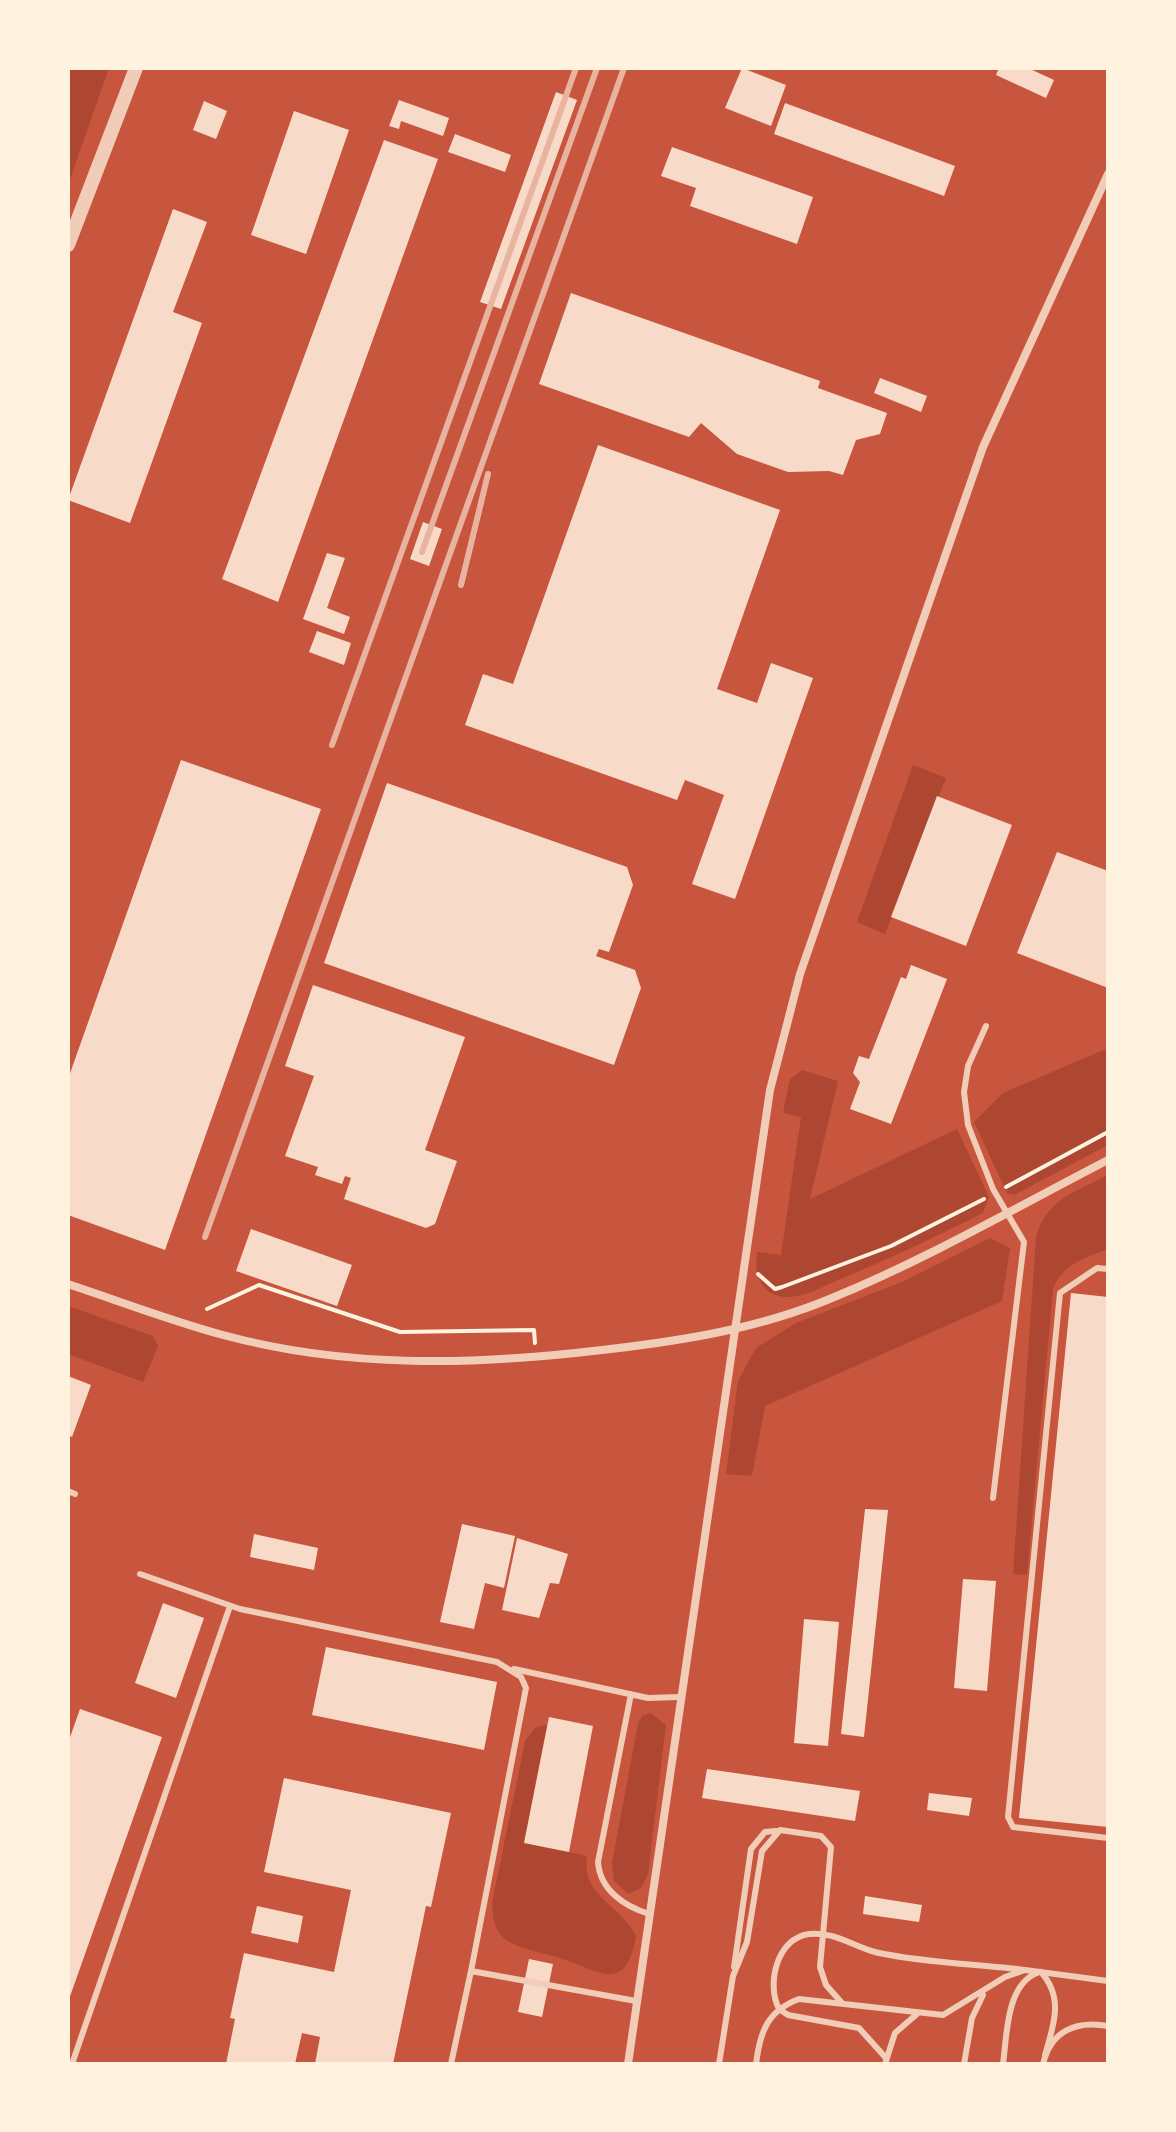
<!DOCTYPE html>
<html>
<head>
<meta charset="utf-8">
<style>
  body { margin:0 }
  #map { position:relative; width:1176px; height:2132px; overflow:hidden; background:#c8553d; font-family:Poppins,sans-serif }
  canvas { display:block }
  .frame { position:absolute; inset:0; border:70px solid #fff3e0; pointer-events:none }
</style>
</head>
<body>
<div id="map">
<canvas width="1176" height="2132"></canvas>
<div class="frame"></div>
</div>
<script>
const ctx = document.querySelector('canvas').getContext('2d');
ctx.lineJoin = 'round';
function paint(path, color) {
  ctx.fillStyle = color;
  ctx.fill(path, 'evenodd');
}
function trace(path, color, width, dash) {
  ctx.strokeStyle = color;
  ctx.lineWidth = width;
  ctx.lineCap = dash ? 'butt' : 'round';
  ctx.setLineDash(dash || []);
  ctx.stroke(path);
}
paint(new Path2D(`
  M 68,68 L 109,68 L 68,185 Z
  M 913,765 L 946,778 L 885,934 L 857,922 Z
  M 1108,1048 L 1108,1145 L 1014,1195 L 1007,1193 L 974,1122 L 1003,1093 Z
  M 802,1070 L 838,1081 L 810,1199 L 957,1129 L 989,1197 L 983,1213 C 937,1236 891,1258 843,1278 C 829,1283 812,1294 797,1296 C 765,1302 753,1279 757,1252 L 781,1255 L 801,1117 L 783,1113 L 790,1079 Z
  M 1108,1175 L 1108,1249 C 1083,1259 1064,1263 1053,1289 L 1027,1575 L 1013,1574 L 1036,1237 C 1047,1199 1075,1192 1108,1175 Z
  M 990,1238 L 1010,1248 L 1002,1301 L 765,1406 L 752,1476 L 726,1474 L 738,1381 L 756,1348 L 796,1323 L 902,1282 Z
  M 68,1306 L 153,1336 L 158,1346 L 143,1382 L 68,1354 Z
  M 651,1713 L 666,1725 L 648,1874 L 641,1888 L 628,1894 L 614,1881 L 612,1862 L 638,1724 L 642,1716 Z
  M 547,1725 L 524,1843 L 587,1856 C 581,1896 621,1905 636,1936 C 626,1994 601,1972 563,1959 C 544,1952 520,1951 504,1938 C 493,1929 493,1915 492,1903 L 525,1741 L 536,1727 Z`), '#ae4732');
paint(new Path2D(`
  M 742,68 L 786,85 L 771,126 L 725,108 Z
  M 999,68 L 1028,68 L 1054,80 L 1046,98 L 996,75 Z
  M 556,92 L 577,100 L 501,309 L 480,302 Z
  M 399,100 L 449,118 L 443,136 L 401,121 L 399,129 L 389,126 Z
  M 204,101 L 227,111 L 216,139 L 193,130 Z
  M 785,103 L 955,166 L 944,196 L 774,134 Z
  M 294,111 L 349,130 L 306,254 L 251,235 Z
  M 455,134 L 511,155 L 505,172 L 448,152 Z
  M 384,140 L 438,159 L 278,602 L 222,579 Z
  M 672,147 L 813,197 L 797,244 L 690,206 L 696,188 L 661,176 Z
  M 173,209 L 207,222 L 173,312 L 202,323 L 130,523 L 68,500 Z
  M 571,293 L 820,381 L 818,388 L 887,413 L 880,434 L 856,440 L 843,475 L 829,471 L 788,472 L 737,454 L 701,423 L 689,437 L 539,384 Z
  M 880,378 L 927,396 L 921,412 L 874,393 Z
  M 598,445 L 780,510 L 717,689 L 757,703 L 771,663 L 813,678 L 735,899 L 692,884 L 724,795 L 685,780 L 677,800 L 465,725 L 483,674 L 513,684 Z
  M 423,522 L 442,529 L 429,566 L 410,559 Z
  M 327,553 L 345,558 L 327,608 L 350,617 L 344,634 L 303,619 Z
  M 317,631 L 351,643 L 344,665 L 309,652 Z
  M 181,760 L 321,809 L 165,1250 L 68,1215 L 68,1079 Z
  M 387,783 L 627,867 L 633,885 L 609,952 L 599,949 L 596,956 L 635,970 L 641,988 L 614,1065 L 324,963 Z
  M 937,796 L 1012,825 L 966,946 L 891,917 Z
  M 1057,852 L 1108,871 L 1108,988 L 1017,953 Z
  M 911,965 L 947,979 L 891,1124 L 850,1109 L 860,1082 L 853,1073 L 859,1056 L 869,1059 L 901,977 L 906,979 Z
  M 313,985 L 465,1037 L 425,1150 L 457,1161 L 435,1224 L 426,1228 L 344,1199 L 351,1178 L 345,1176 L 342,1184 L 315,1175 L 318,1167 L 285,1156 L 314,1076 L 285,1066 Z
  M 251,1229 L 352,1265 L 337,1306 L 236,1271 Z
  M 1071,1293 L 1108,1297 L 1108,1827 L 1019,1818 Z
  M 68,1376 L 91,1385 L 72,1437 L 68,1435 Z
  M 865,1509 L 888,1510 L 864,1737 L 841,1734 Z
  M 462,1524 L 515,1536 L 504,1588 L 485,1583 L 474,1629 L 440,1622 Z
  M 254,1534 L 318,1548 L 314,1570 L 250,1557 Z
  M 517,1538 L 568,1554 L 559,1584 L 550,1583 L 539,1618 L 502,1610 Z
  M 963,1579 L 996,1581 L 987,1691 L 954,1688 Z
  M 163,1603 L 204,1618 L 176,1698 L 135,1683 Z
  M 804,1619 L 839,1622 L 828,1746 L 794,1743 Z
  M 326,1647 L 497,1682 L 484,1750 L 312,1715 Z
  M 80,1709 L 162,1737 L 68,2002 L 68,1743 Z
  M 549,1717 L 593,1726 L 569,1852 L 524,1843 Z
  M 707,1769 L 860,1791 L 855,1821 L 702,1798 Z
  M 284,1778 L 451,1813 L 431,1907 L 426,1906 L 393,2064 L 315,2064 L 320,2037 L 302,2033 L 295,2064 L 226,2064 L 235,2019 L 230,2018 L 244,1953 L 334,1972 L 351,1890 L 264,1872 Z
  M 929,1793 L 972,1798 L 969,1816 L 927,1810 Z
  M 865,1896 L 922,1905 L 919,1922 L 863,1914 Z
  M 257,1906 L 303,1916 L 298,1943 L 251,1933 Z
  M 529,1959 L 553,1964 L 542,2017 L 518,2012 Z`), '#f7dbc8');
trace(new Path2D(`
  M 1006,1187 L 1108,1132
  M 758,1274 L 775,1289 L 782,1287 L 891,1246 L 984,1199
  M 207,1309 L 259,1285 L 400,1332 L 534,1330 L 535,1343`), '#fff3e0', 4);
trace(new Path2D(`
  M 986,1026 L 968,1066 L 964,1092 L 968,1125 L 993,1189 L 1024,1242 L 993,1498
  M 1108,1269 L 1097,1268 L 1060,1293 L 1008,1817 L 1013,1827 L 1108,1838
  M 68,1491 L 75,1494
  M 140,1574 L 240,1609 L 497,1662 L 521,1677 L 526,1688 L 471,1971 L 636,2001
  M 514,1669 L 648,1698 L 679,1697
  M 631,1694 L 598,1862 C 600,1890 624,1906 649,1914
  M 734,1967 L 751,1849 L 765,1832 L 776,1831
  M 1041,1972 C 1064,1998 1054,2024 1045,2055
  M 886,2058 L 859,2028 L 788,2015 L 779,2009 C 766,1984 777,1938 809,1934 C 836,1931 855,1948 879,1953 C 926,1963 977,1964 1025,1970
  M 72,2064 L 230,1606
  M 451,2064 L 471,1971
  M 719,2064 L 733,1976 L 747,1942 L 762,1851 L 780,1830 L 821,1836 L 831,1847 L 820,1967 L 826,1985 L 842,2003
  M 756,2064 C 760,2032 767,2011 799,1999 L 943,2015 L 1005,1977 L 1025,1970 L 1108,1981
  M 885,2064 L 895,2033 L 917,2014
  M 964,2064 L 972,2018 L 983,1995
  M 1003,2064 C 1007,2036 1006,1985 1037,1973
  M 1043,2064 C 1051,2031 1076,2020 1108,2026`), '#f1ccb7', 6);
trace(new Path2D(`
  M 68,1284 C 119,1301 171,1321 223,1335 C 348,1369 476,1365 602,1350 C 681,1341 758,1329 832,1298 C 927,1259 1017,1207 1108,1160
  M 628,2064 L 770,1090 L 800,974 L 983,447 L 1108,174`), '#f1ccb7', 8);
trace(new Path2D(`
  M 68,245 L 136,68`), '#f1ccb7', 14);
trace(new Path2D(`
  M 422,552 L 597,68
  M 461,585 L 488,474
  M 332,745 L 576,68
  M 205,1237 L 624,68`), '#e9b49f', 6);
</script>
</body>
</html>
